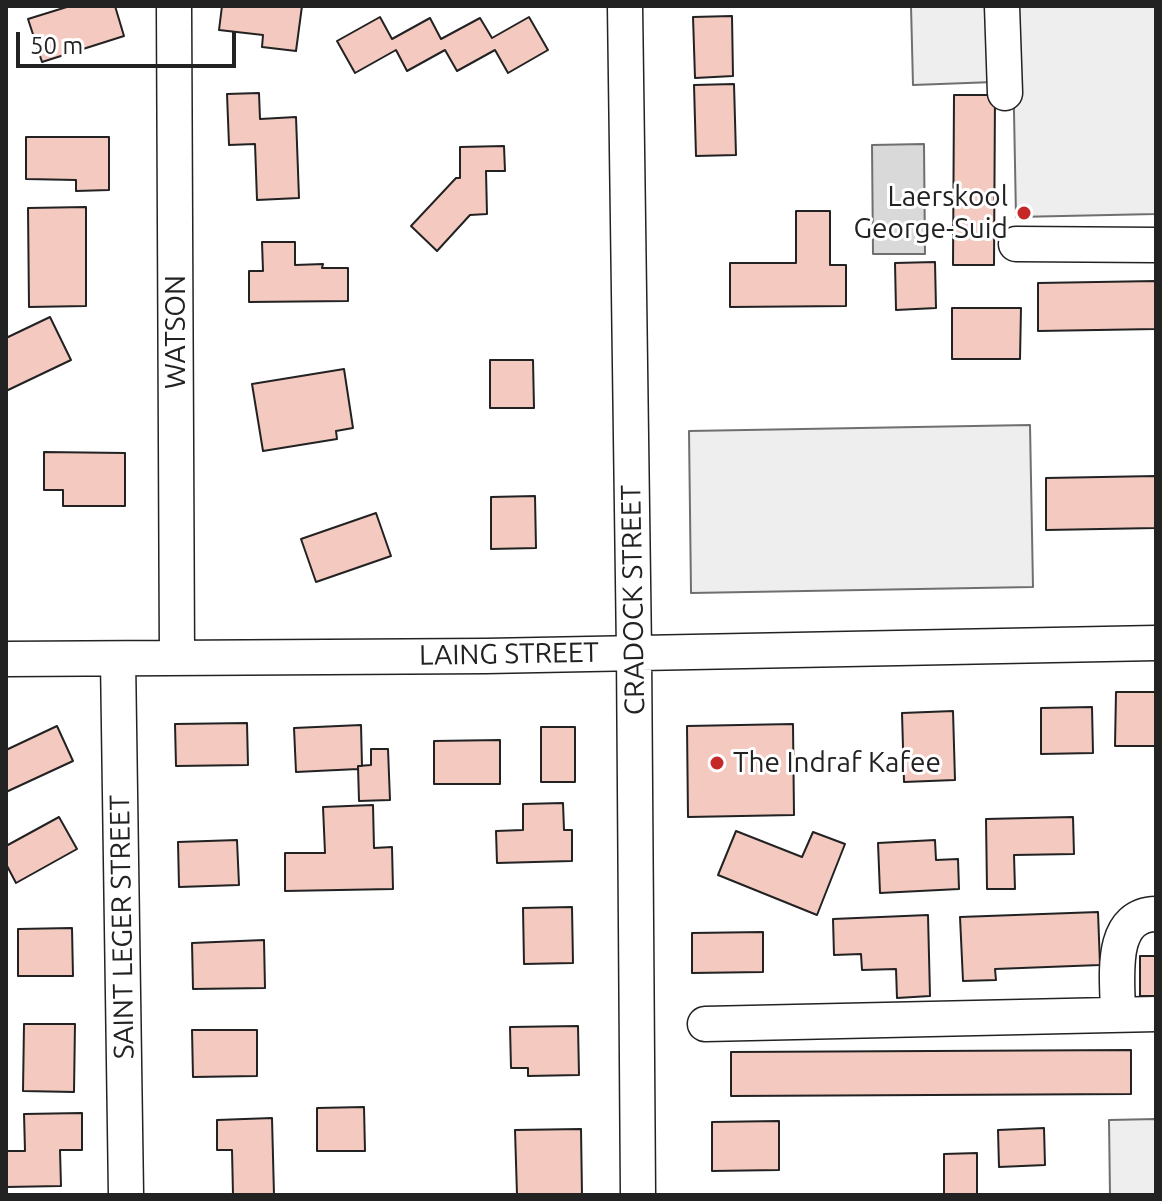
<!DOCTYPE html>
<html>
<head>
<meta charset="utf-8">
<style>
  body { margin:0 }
  #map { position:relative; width:1162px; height:1201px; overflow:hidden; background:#fff; font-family:Ubuntu,sans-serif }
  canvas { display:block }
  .frame { position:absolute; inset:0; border:8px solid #222; pointer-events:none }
  .scale { position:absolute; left:16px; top:32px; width:220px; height:36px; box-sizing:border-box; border:4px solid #222; border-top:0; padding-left:10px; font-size:24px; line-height:28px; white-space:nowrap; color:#222; -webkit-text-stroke:6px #fff; paint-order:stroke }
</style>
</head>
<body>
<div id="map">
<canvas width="1162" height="1201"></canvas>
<div class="frame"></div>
<div class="scale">50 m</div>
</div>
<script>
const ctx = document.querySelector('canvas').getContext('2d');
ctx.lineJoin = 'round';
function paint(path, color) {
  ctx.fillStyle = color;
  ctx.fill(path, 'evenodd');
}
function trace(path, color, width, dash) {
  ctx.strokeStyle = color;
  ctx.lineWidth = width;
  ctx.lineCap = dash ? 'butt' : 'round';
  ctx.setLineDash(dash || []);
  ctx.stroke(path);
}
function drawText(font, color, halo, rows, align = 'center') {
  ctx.font = font + ' Ubuntu,sans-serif';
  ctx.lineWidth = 6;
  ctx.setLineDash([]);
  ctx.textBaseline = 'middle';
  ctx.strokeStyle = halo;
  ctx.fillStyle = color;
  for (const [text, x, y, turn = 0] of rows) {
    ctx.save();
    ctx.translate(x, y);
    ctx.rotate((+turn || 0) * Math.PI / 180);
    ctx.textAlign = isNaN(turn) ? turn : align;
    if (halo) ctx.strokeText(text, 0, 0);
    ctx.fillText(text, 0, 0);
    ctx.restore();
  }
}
const green = new Path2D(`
  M 911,6 L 992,6 L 994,82 L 913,85 Z
  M 1012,6 L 1156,6 L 1156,214 L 1016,217 Z
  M 1030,425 L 1033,587 L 691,593 L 689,431 Z
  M 1156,1119 L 1156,1195 L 1110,1195 L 1109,1120 Z`);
paint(green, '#eee');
trace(green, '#6f6f6f', 2);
const water = new Path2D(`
  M 924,144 L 925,254 L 873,254 L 872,145 Z`);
paint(water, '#d9d9d9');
trace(water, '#6f6f6f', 2);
const building = new Path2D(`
  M 70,6 L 115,6 L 124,36 L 42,62 L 28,19 Z
  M 222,6 L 302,6 L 296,51 L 262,47 L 263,35 L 219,30 Z
  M 732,16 L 733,76 L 695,78 L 693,17 Z
  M 380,17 L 392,39 L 430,18 L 441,39 L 480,18 L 492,38 L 529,17 L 548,50 L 508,73 L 495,50 L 457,71 L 445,50 L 407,71 L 396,50 L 355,73 L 337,41 Z
  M 734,84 L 736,155 L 696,156 L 694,85 Z
  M 259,93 L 260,119 L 296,117 L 299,198 L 257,200 L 255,144 L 229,145 L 227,94 Z
  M 954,95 L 995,95 L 994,265 L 953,265 Z
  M 26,137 L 109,137 L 109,190 L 76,191 L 76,180 L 26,179 Z
  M 504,146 L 505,171 L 486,171 L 487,214 L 470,215 L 437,251 L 411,226 L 456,178 L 460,178 L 460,147 Z
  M 86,207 L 86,306 L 29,307 L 28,208 Z
  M 796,211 L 830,211 L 830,265 L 846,265 L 846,306 L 730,307 L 730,263 L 796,263 Z
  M 262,242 L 295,242 L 295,265 L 323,264 L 322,268 L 348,268 L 348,301 L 249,302 L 249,271 L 263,271 Z
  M 935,262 L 936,308 L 896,310 L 895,263 Z
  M 1156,281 L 1156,329 L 1038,331 L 1038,283 Z
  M 952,308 L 1021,308 L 1020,359 L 952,359 Z
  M 50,317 L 71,360 L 6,391 L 6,338 Z
  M 490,360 L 533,360 L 534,408 L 490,408 Z
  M 344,369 L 353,428 L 336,431 L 337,439 L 263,451 L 252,384 Z
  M 44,452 L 125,453 L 125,506 L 63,506 L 63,490 L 44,490 Z
  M 1156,476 L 1156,528 L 1046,530 L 1046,478 Z
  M 535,496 L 536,548 L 491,549 L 491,497 Z
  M 376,513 L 391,556 L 316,582 L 301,539 Z
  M 1116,692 L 1156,692 L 1156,746 L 1115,746 Z
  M 1092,707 L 1093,753 L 1041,754 L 1041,708 Z
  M 953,711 L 955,780 L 904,782 L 902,713 Z
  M 247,723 L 248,765 L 176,766 L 175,724 Z
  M 793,724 L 794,815 L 688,817 L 687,726 Z
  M 361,725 L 362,766 L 358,766 L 358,769 L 296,772 L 294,728 Z
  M 57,726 L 73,761 L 6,792 L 6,750 Z
  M 541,727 L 575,727 L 575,782 L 541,782 Z
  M 500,740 L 500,784 L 434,784 L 434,741 Z
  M 371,749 L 388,749 L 390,800 L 359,801 L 358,766 L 371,765 Z
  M 563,803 L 564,830 L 572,830 L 572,861 L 497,863 L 496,831 L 523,830 L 523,804 Z
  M 373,805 L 374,848 L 392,847 L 393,889 L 285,891 L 285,853 L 325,853 L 323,807 Z
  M 59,817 L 77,849 L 16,883 L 6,864 L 6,846 Z
  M 1073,817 L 1074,854 L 1014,855 L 1015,889 L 987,889 L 986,819 Z
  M 736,831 L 802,857 L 813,832 L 845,844 L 817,915 L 718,875 Z
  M 237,840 L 239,885 L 179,887 L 178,842 Z
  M 935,840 L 936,860 L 958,859 L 959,889 L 880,893 L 878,843 Z
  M 572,907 L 573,963 L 524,964 L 523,908 Z
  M 1098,912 L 1100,965 L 995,969 L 996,980 L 963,981 L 960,917 Z
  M 928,915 L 930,996 L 897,998 L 896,969 L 862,970 L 861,954 L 834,955 L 833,919 Z
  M 72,928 L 73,976 L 18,976 L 18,929 Z
  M 763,932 L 763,972 L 692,973 L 692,933 Z
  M 264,940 L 265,988 L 193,989 L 192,943 Z
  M 1140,956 L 1156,956 L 1156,996 L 1140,996 Z
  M 24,1024 L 75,1024 L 74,1092 L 23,1091 Z
  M 578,1026 L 579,1075 L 528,1076 L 528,1068 L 511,1068 L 510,1027 Z
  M 192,1030 L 257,1030 L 257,1076 L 193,1077 Z
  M 1131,1050 L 1131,1094 L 731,1096 L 731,1052 Z
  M 364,1107 L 365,1151 L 317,1151 L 317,1108 Z
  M 82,1113 L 82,1150 L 60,1150 L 61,1186 L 6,1187 L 6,1151 L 25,1151 L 24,1114 Z
  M 272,1118 L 274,1195 L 233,1195 L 232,1150 L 217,1150 L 217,1120 Z
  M 779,1121 L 779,1170 L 712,1171 L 712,1122 Z
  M 1044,1128 L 1045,1165 L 999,1167 L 998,1130 Z
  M 581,1129 L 582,1195 L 517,1195 L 515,1130 Z
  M 977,1153 L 977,1195 L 944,1195 L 944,1154 Z`);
paint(building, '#f3c9c0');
trace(building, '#222', 2);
const minor = new Path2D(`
  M 174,6 L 177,658
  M 625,6 L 634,652 L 638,1195
  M 1002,6 L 1005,93
  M 1016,244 L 1156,245
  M 6,659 L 486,656 L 1156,643
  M 118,659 L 126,1195
  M 1118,1015 C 1118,981 1107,915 1156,914
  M 705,1024 L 1156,1014`);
trace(minor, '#222', 37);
trace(minor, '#fff', 34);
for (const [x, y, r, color] of [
  [1024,213,8,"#c62828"],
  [717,763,8,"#c62828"]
]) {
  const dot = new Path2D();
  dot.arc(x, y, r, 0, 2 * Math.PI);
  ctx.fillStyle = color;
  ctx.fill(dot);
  trace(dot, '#fff', 3);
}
drawText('28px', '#222', '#fff', [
  ["Laerskool",1008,197],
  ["George-Suid",1008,229],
  ["The Indraf Kafee",733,763,"left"]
], 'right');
drawText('28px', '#222', '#fff', [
  ["WATSON",176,332,-90],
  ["CRADOCK STREET",633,600,-91],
  ["LAING STREET",509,654,-1],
  ["SAINT LEGER STREET",122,927,-91]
]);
</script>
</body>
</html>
